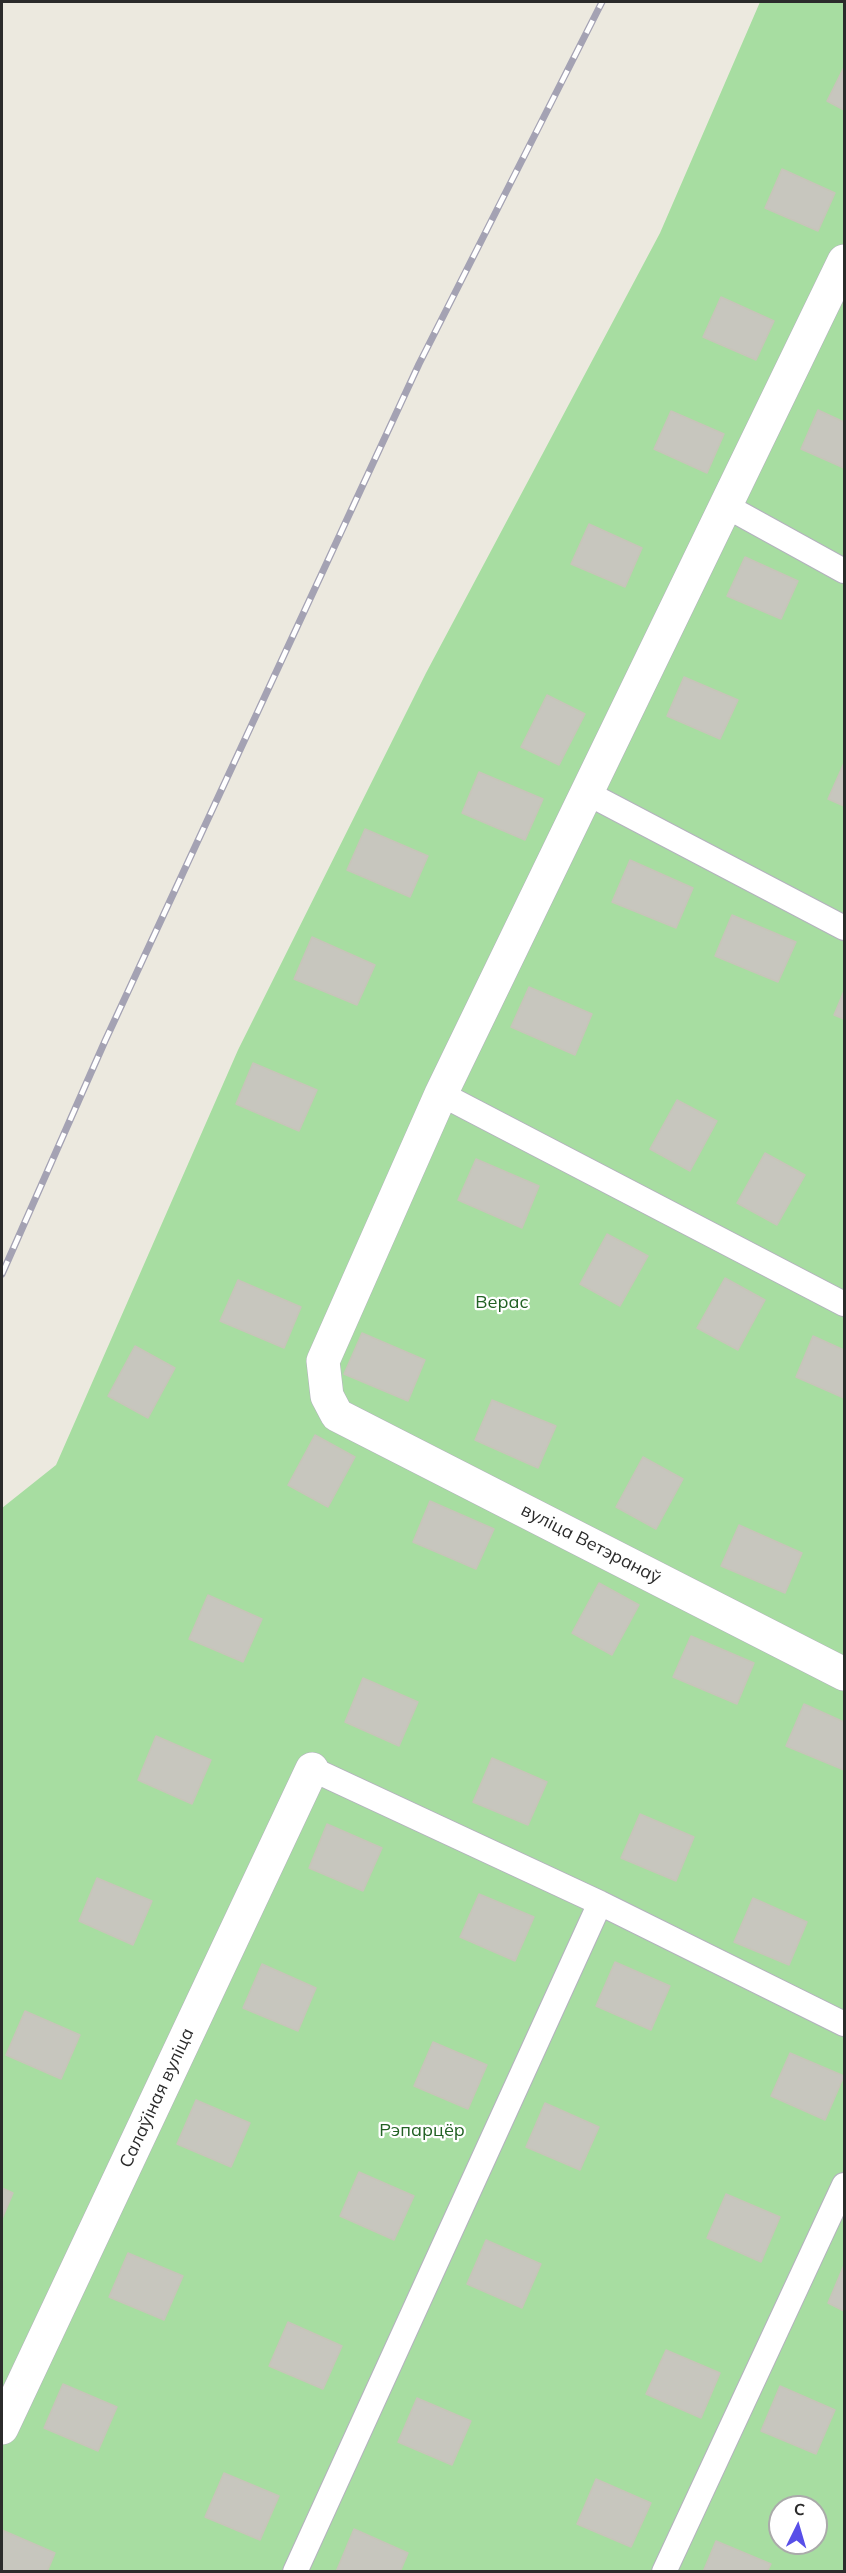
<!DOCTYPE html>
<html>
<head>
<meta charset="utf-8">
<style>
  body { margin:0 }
  #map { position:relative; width:846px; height:2573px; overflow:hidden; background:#ece9df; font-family:Mulish,sans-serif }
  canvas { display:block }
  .frame { position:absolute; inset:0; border:3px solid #2b2b2b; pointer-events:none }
  .north { position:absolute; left:768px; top:2495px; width:60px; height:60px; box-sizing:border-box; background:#fff; border:2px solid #aaa; border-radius:50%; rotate:5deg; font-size:16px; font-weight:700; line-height:24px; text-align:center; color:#2b2b2b }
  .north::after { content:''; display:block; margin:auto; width:21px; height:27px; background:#584fe8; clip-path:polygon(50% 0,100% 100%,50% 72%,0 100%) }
</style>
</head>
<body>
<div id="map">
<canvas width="846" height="2573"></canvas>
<div class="frame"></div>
<div class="north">С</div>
</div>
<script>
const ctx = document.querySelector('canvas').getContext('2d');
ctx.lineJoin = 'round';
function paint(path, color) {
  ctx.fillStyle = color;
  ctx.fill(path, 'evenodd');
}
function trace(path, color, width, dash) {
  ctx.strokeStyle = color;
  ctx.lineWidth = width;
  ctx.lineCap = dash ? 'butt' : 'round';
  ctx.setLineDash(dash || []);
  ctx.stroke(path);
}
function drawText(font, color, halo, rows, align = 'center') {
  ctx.font = font + ' Mulish,sans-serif';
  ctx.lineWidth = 4.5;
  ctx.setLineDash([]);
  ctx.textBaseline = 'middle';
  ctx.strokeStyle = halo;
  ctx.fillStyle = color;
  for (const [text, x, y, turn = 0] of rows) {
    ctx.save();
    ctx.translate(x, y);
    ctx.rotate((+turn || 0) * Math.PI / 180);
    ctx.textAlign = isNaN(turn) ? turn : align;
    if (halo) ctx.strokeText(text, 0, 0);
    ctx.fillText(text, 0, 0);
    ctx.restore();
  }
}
paint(new Path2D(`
  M 760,2 L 844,2 L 844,2571 L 2,2572 L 2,1508 L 56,1465 L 238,1050 L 426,673 L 660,233 ZM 780,2507 L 816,2507 L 816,2543 L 780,2543 Z`), '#a7dda1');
const building = new Path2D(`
  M 844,67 L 844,110 L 827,101 Z
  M 782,169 L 835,193 L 818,231 L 765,208 Z
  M 721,297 L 774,321 L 756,360 L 703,337 Z
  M 818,410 L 844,422 L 844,468 L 801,449 Z
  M 671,411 L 724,434 L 707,473 L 654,449 Z
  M 589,524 L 642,548 L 625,587 L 571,564 Z
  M 745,557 L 798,581 L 781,619 L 727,596 Z
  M 684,677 L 738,700 L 720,739 L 667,716 Z
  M 547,695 L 585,714 L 559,765 L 521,747 Z
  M 844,763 L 844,806 L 828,799 Z
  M 479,772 L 543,799 L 525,840 L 462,813 Z
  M 365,829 L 428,856 L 410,897 L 347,870 Z
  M 630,860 L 693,888 L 676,928 L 612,902 Z
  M 732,915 L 796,942 L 778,982 L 715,956 Z
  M 312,937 L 375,965 L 357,1005 L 294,979 Z
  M 529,987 L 592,1014 L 575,1055 L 511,1027 Z
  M 844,991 L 844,1019 L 834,1015 Z
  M 253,1063 L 317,1090 L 299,1131 L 236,1104 Z
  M 677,1100 L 717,1121 L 690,1171 L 650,1149 Z
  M 765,1153 L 805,1175 L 777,1225 L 737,1203 Z
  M 476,1159 L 539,1186 L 522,1228 L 458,1200 Z
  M 607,1234 L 648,1256 L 620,1306 L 580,1284 Z
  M 725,1278 L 765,1300 L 738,1350 L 697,1328 Z
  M 238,1280 L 301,1307 L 284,1348 L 220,1321 Z
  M 362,1333 L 425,1360 L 408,1401 L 344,1374 Z
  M 813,1336 L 844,1350 L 844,1398 L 796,1377 Z
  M 135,1346 L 175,1368 L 148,1418 L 108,1396 Z
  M 492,1400 L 556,1426 L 538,1468 L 475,1440 Z
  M 315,1435 L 355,1457 L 328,1507 L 288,1485 Z
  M 643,1457 L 683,1479 L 656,1529 L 616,1507 Z
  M 430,1501 L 494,1529 L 476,1569 L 413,1542 Z
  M 739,1525 L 802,1553 L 785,1593 L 721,1566 Z
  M 599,1583 L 639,1605 L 612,1655 L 572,1633 Z
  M 208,1595 L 262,1619 L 243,1662 L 189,1639 Z
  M 691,1636 L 754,1663 L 737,1704 L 673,1677 Z
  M 363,1678 L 418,1702 L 399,1746 L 345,1722 Z
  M 804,1704 L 844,1722 L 844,1770 L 786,1746 Z
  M 156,1736 L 211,1760 L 192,1804 L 138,1780 Z
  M 492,1758 L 547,1782 L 528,1825 L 473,1802 Z
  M 640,1814 L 694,1837 L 676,1881 L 621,1858 Z
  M 327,1824 L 382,1848 L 363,1891 L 309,1868 Z
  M 97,1878 L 152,1901 L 133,1945 L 79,1921 Z
  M 479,1894 L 534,1917 L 515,1961 L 460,1937 Z
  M 753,1898 L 807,1922 L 789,1965 L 734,1942 Z
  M 615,1962 L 670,1986 L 651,2030 L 596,2006 Z
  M 262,1964 L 316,1988 L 298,2031 L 243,2008 Z
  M 25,2011 L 80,2035 L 61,2079 L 6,2055 Z
  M 433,2042 L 487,2065 L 468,2109 L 414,2086 Z
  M 790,2053 L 844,2076 L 825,2120 L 771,2096 Z
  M 196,2100 L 250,2123 L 231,2167 L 177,2144 Z
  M 545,2103 L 599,2127 L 580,2170 L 526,2147 Z
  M 359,2172 L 414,2196 L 394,2240 L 340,2216 Z
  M 2,2188 L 13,2193 L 2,2219 Z
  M 726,2194 L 780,2217 L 761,2262 L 707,2238 Z
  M 486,2240 L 541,2264 L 522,2308 L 467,2284 Z
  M 128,2253 L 183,2276 L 164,2320 L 109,2297 Z
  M 844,2265 L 844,2311 L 828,2303 Z
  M 288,2322 L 342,2346 L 323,2389 L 269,2366 Z
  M 666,2350 L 720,2373 L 701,2418 L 646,2394 Z
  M 63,2384 L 117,2407 L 98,2451 L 44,2428 Z
  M 780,2386 L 835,2410 L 816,2454 L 761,2431 Z
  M 417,2398 L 471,2421 L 452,2465 L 398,2442 Z
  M 224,2473 L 279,2496 L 260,2540 L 205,2517 Z
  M 596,2479 L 651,2503 L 631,2547 L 577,2524 Z
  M 354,2529 L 408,2553 L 400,2572 L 336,2572 Z
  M 2,2530 L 55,2553 L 47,2572 L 2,2572 Z
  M 716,2541 L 771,2564 L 767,2572 L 703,2572 Z`);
paint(building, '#c7c6be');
trace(building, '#c7c5b9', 1.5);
const lane = new Path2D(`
  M 726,506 L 844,571
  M 587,793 L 844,928
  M 441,1094 L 844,1304
  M 312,1769 L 600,1903 L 844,2024
  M 295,2572 L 600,1903
  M 664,2572 L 844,2185`);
const street = new Path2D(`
  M 844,261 L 441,1094 L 323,1361 L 327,1396 L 337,1415 L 844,1674
  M 2,2428 L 312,1769`);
trace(lane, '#b3b2bd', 26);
trace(street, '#b3b2bd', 34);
trace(lane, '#fff', 24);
trace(street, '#fff', 33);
const rail = new Path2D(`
  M 2,1274 L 105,1041 L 419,364 L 602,2`);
trace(rail, '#a4a2b3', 7);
trace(rail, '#fff', 4.5, [14]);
drawText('18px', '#226224', '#fff', [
  ["Верас",502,1303],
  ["Рэпарцёр",422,2131]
]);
drawText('18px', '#2b2b2b', '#fff', [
  ["вуліца Ветэранаў",591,1544,27],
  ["Салаўіная вуліца",157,2098,-65]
]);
</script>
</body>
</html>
